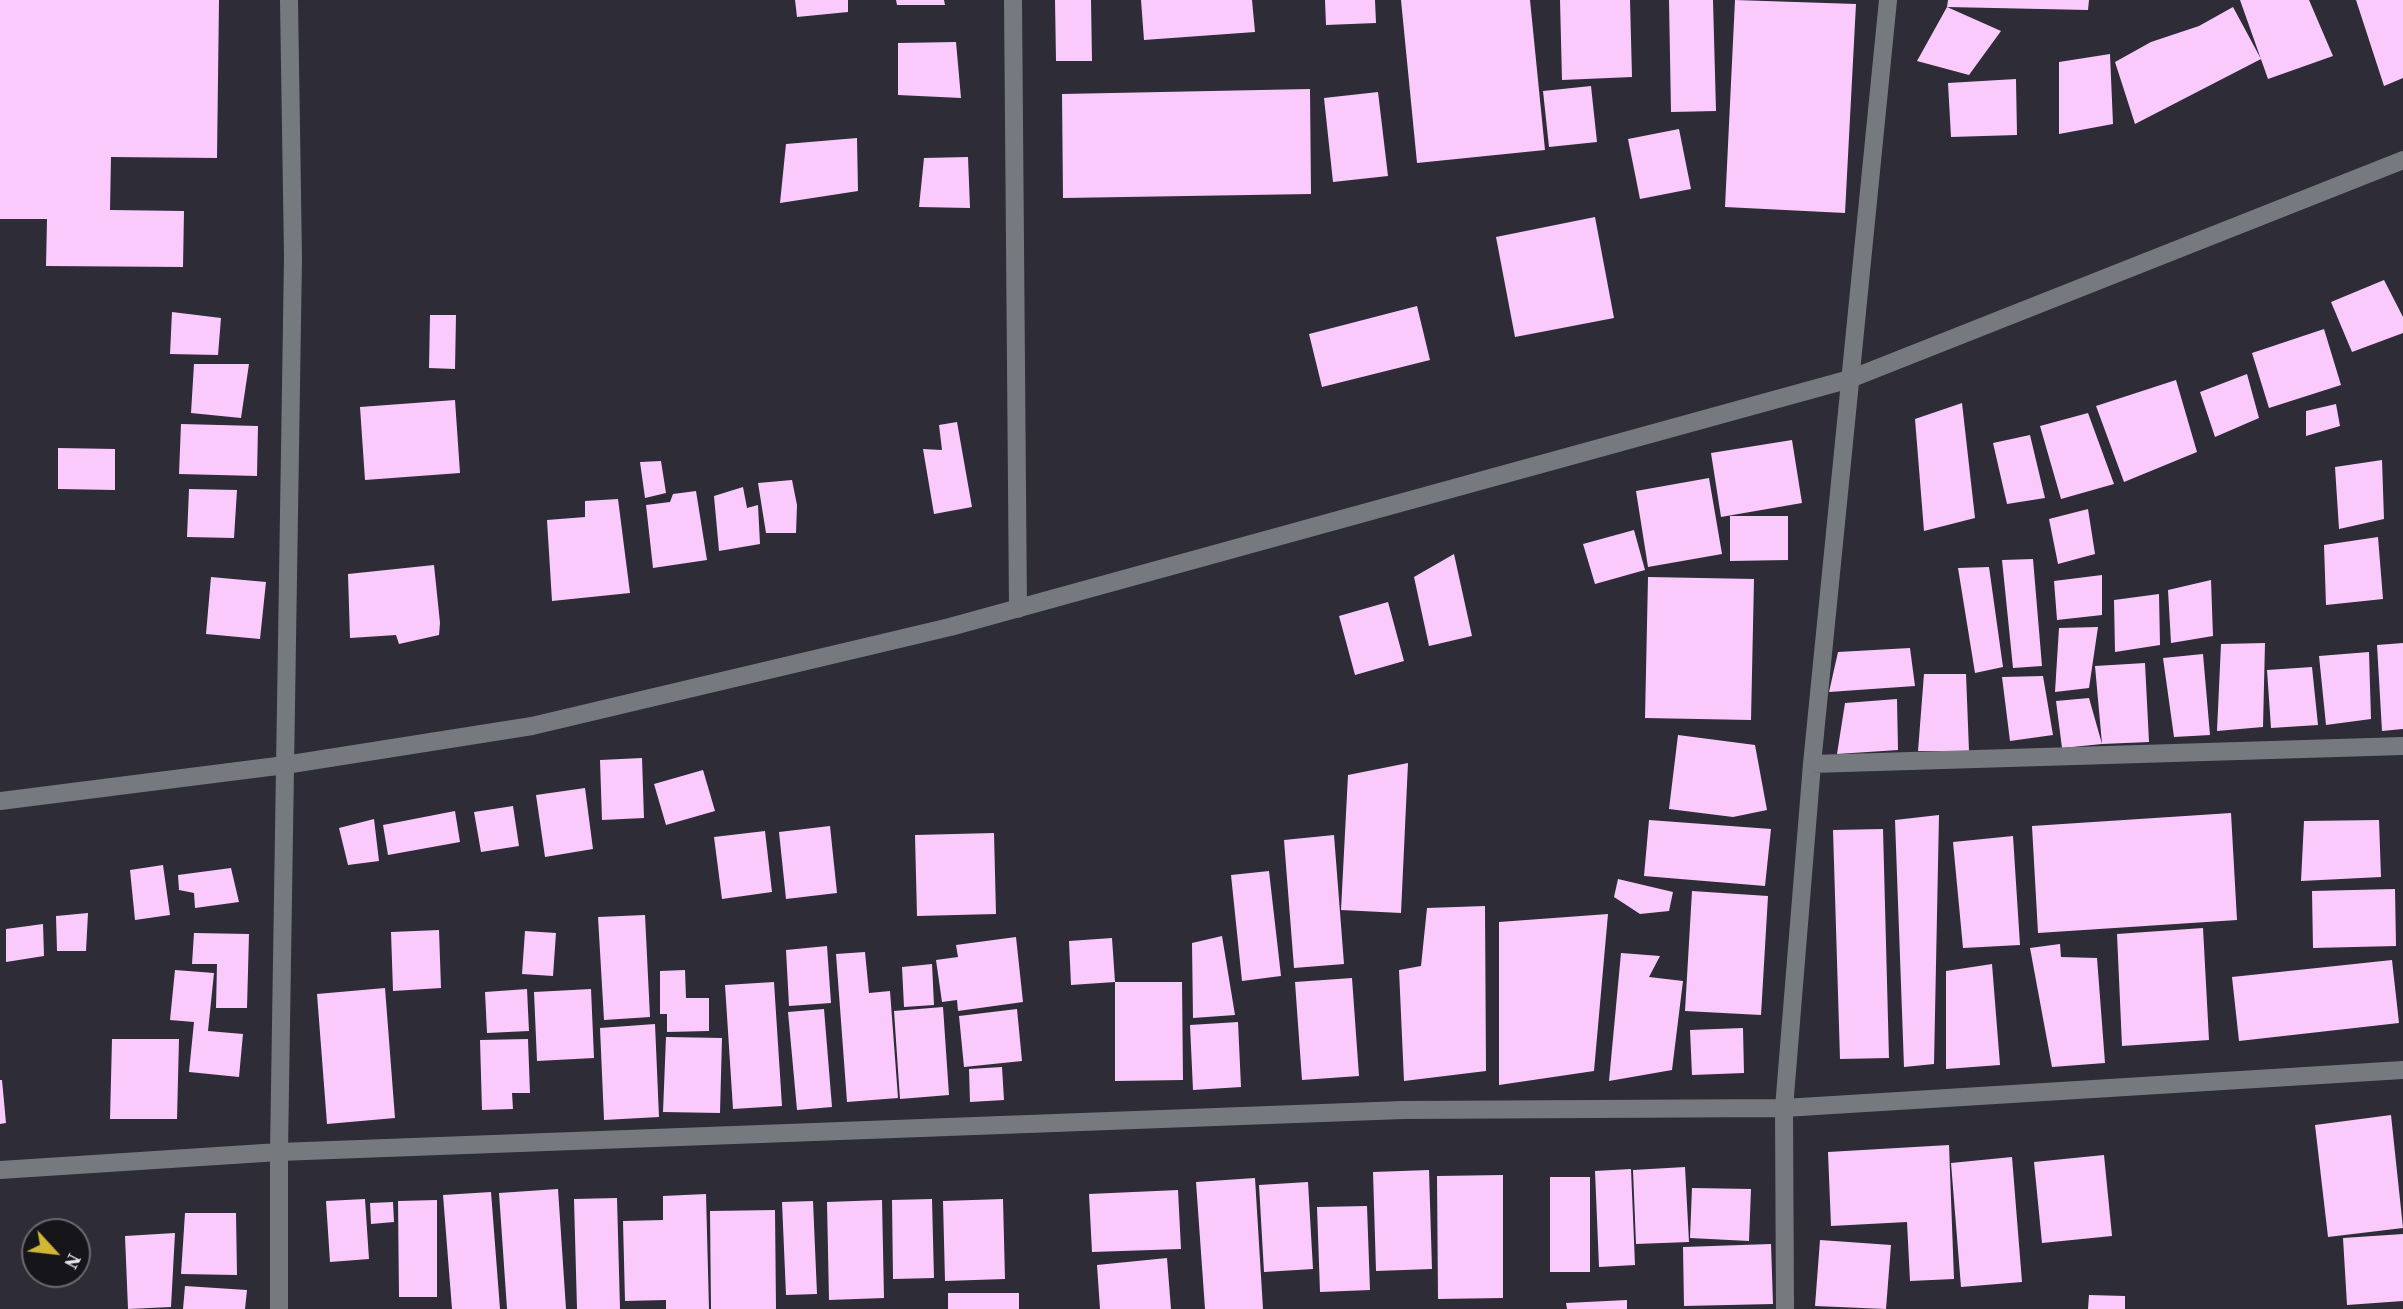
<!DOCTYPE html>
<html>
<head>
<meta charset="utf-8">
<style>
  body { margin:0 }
  #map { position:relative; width:2403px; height:1309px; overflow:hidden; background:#2d2c37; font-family:"Source Serif 4",serif }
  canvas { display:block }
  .north { position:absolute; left:21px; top:1218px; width:70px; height:70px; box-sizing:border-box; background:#15151a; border:2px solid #69696f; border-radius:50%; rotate:117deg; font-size:19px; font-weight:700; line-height:28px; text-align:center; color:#e8e7ef }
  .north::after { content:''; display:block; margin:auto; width:24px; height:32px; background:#d0b736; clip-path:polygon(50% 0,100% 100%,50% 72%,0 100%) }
</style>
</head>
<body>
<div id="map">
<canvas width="2403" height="1309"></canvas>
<div class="north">N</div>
</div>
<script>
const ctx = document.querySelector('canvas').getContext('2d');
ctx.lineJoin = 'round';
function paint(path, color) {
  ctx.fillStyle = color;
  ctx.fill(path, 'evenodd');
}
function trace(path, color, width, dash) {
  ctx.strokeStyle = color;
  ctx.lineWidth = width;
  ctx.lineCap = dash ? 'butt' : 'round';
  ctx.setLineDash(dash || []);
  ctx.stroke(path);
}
paint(new Path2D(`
  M 0,0 L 219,0 L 217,158 L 111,157 L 110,210 L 184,211 L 183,267 L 46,266 L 47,219 L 0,219 Z
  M 795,0 L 848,0 L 848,12 L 797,17 Z
  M 896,0 L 944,0 L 945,5 L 897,5 Z
  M 1055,0 L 1091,0 L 1092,61 L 1056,61 Z
  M 1141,0 L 1252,0 L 1255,32 L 1144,40 Z
  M 1325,0 L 1375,0 L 1376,23 L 1326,25 Z
  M 1401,0 L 1530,0 L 1545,150 L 1417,163 Z
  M 1560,0 L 1630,0 L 1632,77 L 1562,80 Z
  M 1669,0 L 1713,0 L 1716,111 L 1671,112 Z
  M 1735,0 L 1856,4 L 1845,213 L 1725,207 Z
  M 1948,0 L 2089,0 L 2088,10 L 1947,7 Z
  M 2240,0 L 2309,0 L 2333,56 L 2268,79 Z
  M 2356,0 L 2403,0 L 2403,78 L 2384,86 Z
  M 1947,7 L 2001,31 L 1969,75 L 1917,61 Z
  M 2233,7 L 2261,59 L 2135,124 L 2115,62 L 2151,42 L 2199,26 Z
  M 956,42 L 961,98 L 898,95 L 898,43 Z
  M 2110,54 L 2113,124 L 2059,134 L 2059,62 Z
  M 2016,79 L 2017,135 L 1951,137 L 1948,83 Z
  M 1591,86 L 1597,142 L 1549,147 L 1543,91 Z
  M 1310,89 L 1311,194 L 1063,198 L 1062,94 Z
  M 1378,92 L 1388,176 L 1333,182 L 1324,98 Z
  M 1679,129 L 1691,189 L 1640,199 L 1628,139 Z
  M 857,138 L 858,191 L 780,203 L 786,144 Z
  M 968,157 L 970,208 L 919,207 L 924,158 Z
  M 1595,217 L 1614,318 L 1515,337 L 1496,237 Z
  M 2384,280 L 2403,317 L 2403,333 L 2352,352 L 2331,302 Z
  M 1417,306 L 1430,360 L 1322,387 L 1309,334 Z
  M 172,312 L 221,318 L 218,355 L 170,354 Z
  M 430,315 L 456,315 L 455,369 L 429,368 Z
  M 2324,329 L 2341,385 L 2269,408 L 2252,353 Z
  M 194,364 L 249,364 L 241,418 L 191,413 Z
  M 2247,374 L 2259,418 L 2215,437 L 2200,392 Z
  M 2176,380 L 2197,452 L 2124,482 L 2096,406 Z
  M 455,400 L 460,473 L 365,480 L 360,407 Z
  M 1962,403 L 1975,518 L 1924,531 L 1915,419 Z
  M 2336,404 L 2340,426 L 2306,436 L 2306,411 Z
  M 2088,413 L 2114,484 L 2061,499 L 2040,426 Z
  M 957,422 L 972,507 L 934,514 L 923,449 L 942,450 L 939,425 Z
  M 181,424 L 258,426 L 257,476 L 179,474 Z
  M 2030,435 L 2045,498 L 2007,504 L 1993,443 Z
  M 1792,440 L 1802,503 L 1721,517 L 1711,453 Z
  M 58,448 L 115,449 L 115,490 L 58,489 Z
  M 2382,460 L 2384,519 L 2339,529 L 2335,467 Z
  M 661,461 L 666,493 L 645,498 L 640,462 Z
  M 1709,478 L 1722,554 L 1648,567 L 1636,491 Z
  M 792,480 L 797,505 L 796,533 L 766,533 L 758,483 Z
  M 743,487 L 747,508 L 758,505 L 760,544 L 719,551 L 714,496 Z
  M 189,489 L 237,490 L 234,538 L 187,537 Z
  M 696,491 L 707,560 L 653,568 L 646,505 L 670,502 L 673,494 Z
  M 618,499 L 630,593 L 552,601 L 547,520 L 585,517 L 585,501 Z
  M 2088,509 L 2095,554 L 2058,564 L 2049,519 Z
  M 1730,516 L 1788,516 L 1788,560 L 1730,561 Z
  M 1634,530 L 1645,570 L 1595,584 L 1583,544 Z
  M 2378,537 L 2383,599 L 2326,605 L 2324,545 Z
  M 1454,554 L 1472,636 L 1429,646 L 1414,577 Z
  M 2033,559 L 2042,666 L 2013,668 L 2002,560 Z
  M 434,565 L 440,623 L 439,635 L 399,644 L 396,635 L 350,638 L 348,574 Z
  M 1989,567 L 2003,667 L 1975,673 L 1958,568 Z
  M 2102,575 L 2102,615 L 2057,620 L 2054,581 Z
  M 211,577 L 266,582 L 260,639 L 206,634 Z
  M 1648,577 L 1754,579 L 1751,720 L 1645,718 Z
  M 2211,580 L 2213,636 L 2171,643 L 2168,590 Z
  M 2159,594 L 2160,645 L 2115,652 L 2114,600 Z
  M 1388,602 L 1404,661 L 1355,675 L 1339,616 Z
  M 2098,627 L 2089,688 L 2055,692 L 2059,628 Z
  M 2265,643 L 2263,727 L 2217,731 L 2221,644 Z
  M 2403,643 L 2403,729 L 2382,731 L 2377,645 Z
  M 1910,648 L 1915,686 L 1829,692 L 1838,652 Z
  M 2369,652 L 2371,719 L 2326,725 L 2319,656 Z
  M 2203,654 L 2210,735 L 2174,737 L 2163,658 Z
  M 2145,663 L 2149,742 L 2102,744 L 2095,666 Z
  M 2312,667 L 2318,725 L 2271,728 L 2267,670 Z
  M 1924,674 L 1966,674 L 1969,751 L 1918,751 Z
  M 2043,676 L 2053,735 L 2010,741 L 2002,677 Z
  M 2089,698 L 2102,744 L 2062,748 L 2056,701 Z
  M 1897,699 L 1898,750 L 1837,754 L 1845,703 Z
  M 1678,735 L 1755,745 L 1767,810 L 1733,817 L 1669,809 Z
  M 642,758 L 644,818 L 602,820 L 600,760 Z
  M 1408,763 L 1401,913 L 1341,910 L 1348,775 Z
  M 703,770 L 715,811 L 666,825 L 654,784 Z
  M 585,788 L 593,849 L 545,857 L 536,795 Z
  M 513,806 L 519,846 L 481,852 L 474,812 Z
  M 455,811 L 460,842 L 388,855 L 383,825 Z
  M 2231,813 L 2237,920 L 2038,933 L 2032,826 Z
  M 1939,815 L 1934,1064 L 1904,1067 L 1895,820 Z
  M 374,819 L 379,861 L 348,865 L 339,828 Z
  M 1649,820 L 1771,829 L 1765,886 L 1644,876 Z
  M 2379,820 L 2381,877 L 2301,881 L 2304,821 Z
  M 830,826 L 837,893 L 786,899 L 779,832 Z
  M 1883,829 L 1889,1058 L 1840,1059 L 1833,830 Z
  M 765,831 L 772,892 L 722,899 L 714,837 Z
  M 994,833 L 996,914 L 917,916 L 915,835 Z
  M 1334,835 L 1344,964 L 1294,968 L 1284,840 Z
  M 2013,836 L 2020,945 L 1963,948 L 1953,842 Z
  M 163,865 L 170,915 L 135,920 L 130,870 Z
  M 231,868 L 239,902 L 195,908 L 194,893 L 179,890 L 178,875 Z
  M 1269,871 L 1281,976 L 1242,981 L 1231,875 Z
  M 1618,879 L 1673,892 L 1669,911 L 1640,914 L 1614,897 Z
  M 2395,889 L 2396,946 L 2313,948 L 2312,891 Z
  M 1692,891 L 1768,896 L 1761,1015 L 1685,1011 Z
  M 1485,906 L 1486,1071 L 1404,1081 L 1399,970 L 1421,966 L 1427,908 Z
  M 88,913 L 86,951 L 57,951 L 56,916 Z
  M 1608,914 L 1594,1071 L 1499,1085 L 1499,922 Z
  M 645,915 L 650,1017 L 604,1020 L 598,917 Z
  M 43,924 L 44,956 L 6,962 L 6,929 Z
  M 2203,928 L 2209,1040 L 2122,1046 L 2117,934 Z
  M 439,930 L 441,988 L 393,991 L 391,932 Z
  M 525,931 L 556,933 L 553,976 L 522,974 Z
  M 194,933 L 249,934 L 247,1008 L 216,1008 L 217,964 L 192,964 Z
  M 1222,936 L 1235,1015 L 1193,1018 L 1192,943 Z
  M 1016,937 L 1023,1002 L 958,1011 L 957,1000 L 942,1002 L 936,960 L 958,957 L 956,945 Z
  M 1112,938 L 1115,982 L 1071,985 L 1069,941 Z
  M 2060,944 L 2061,957 L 2097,958 L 2105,1063 L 2052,1067 L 2030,948 Z
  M 827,946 L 831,1003 L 789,1006 L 786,950 Z
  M 865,952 L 869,993 L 890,991 L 898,1098 L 847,1102 L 836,954 Z
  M 1621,953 L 1660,956 L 1649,977 L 1683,981 L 1672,1070 L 1609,1081 Z
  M 2392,960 L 2399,1023 L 2239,1041 L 2232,977 Z
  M 932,964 L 934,1005 L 904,1007 L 902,967 Z
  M 1992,964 L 2000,1065 L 1946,1069 L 1946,971 Z
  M 175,970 L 214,973 L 208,1031 L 243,1034 L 239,1077 L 189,1072 L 194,1022 L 170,1020 Z
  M 685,970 L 686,998 L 709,998 L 709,1031 L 667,1032 L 667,1014 L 660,1014 L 660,971 Z
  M 1352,978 L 1359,1076 L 1302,1080 L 1295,982 Z
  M 774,982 L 782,1106 L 733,1109 L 725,985 Z
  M 1115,982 L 1182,982 L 1183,1080 L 1115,1081 Z
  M 385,988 L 395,1118 L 327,1124 L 317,994 Z
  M 527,989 L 529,1031 L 487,1033 L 485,992 Z
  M 591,989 L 594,1058 L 537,1061 L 534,992 Z
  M 943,1007 L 949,1095 L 900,1099 L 894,1011 Z
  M 824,1009 L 832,1107 L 797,1110 L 788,1012 Z
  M 1017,1009 L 1022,1061 L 964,1067 L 959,1016 Z
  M 1238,1022 L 1241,1087 L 1193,1090 L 1190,1025 Z
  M 655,1024 L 659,1117 L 604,1120 L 600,1028 Z
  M 1743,1028 L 1744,1073 L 1692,1075 L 1690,1030 Z
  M 666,1037 L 722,1038 L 720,1113 L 663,1112 Z
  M 112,1039 L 179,1039 L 177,1119 L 110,1119 Z
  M 528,1039 L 530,1093 L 512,1093 L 513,1109 L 482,1110 L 480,1040 Z
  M 1002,1067 L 1004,1100 L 970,1102 L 969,1069 Z
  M 0,1080 L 2,1080 L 6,1123 L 0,1124 Z
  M 2391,1115 L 2403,1228 L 2328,1237 L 2315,1125 Z
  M 1949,1145 L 1954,1279 L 1910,1281 L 1907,1222 L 1831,1226 L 1828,1152 Z
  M 2104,1155 L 2112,1236 L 2042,1243 L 2034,1162 Z
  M 2012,1157 L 2022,1282 L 1961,1287 L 1951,1163 Z
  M 1685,1167 L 1689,1242 L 1636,1244 L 1633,1170 Z
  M 1631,1169 L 1635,1265 L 1599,1267 L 1595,1171 Z
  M 1429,1170 L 1432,1269 L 1376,1271 L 1373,1172 Z
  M 1503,1175 L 1503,1298 L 1438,1299 L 1437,1176 Z
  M 1550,1177 L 1590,1177 L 1590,1272 L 1550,1272 Z
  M 1255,1178 L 1263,1309 L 1205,1309 L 1196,1182 Z
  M 1308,1182 L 1313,1269 L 1264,1272 L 1259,1185 Z
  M 1692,1188 L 1751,1189 L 1749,1241 L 1690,1238 Z
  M 558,1189 L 566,1309 L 507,1309 L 499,1193 Z
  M 1178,1190 L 1181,1249 L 1092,1252 L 1089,1194 Z
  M 491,1192 L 500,1309 L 452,1309 L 443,1195 Z
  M 706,1194 L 709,1309 L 666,1309 L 666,1300 L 625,1301 L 623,1221 L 663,1220 L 663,1196 Z
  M 617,1198 L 620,1309 L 577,1309 L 574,1199 Z
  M 365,1199 L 369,1259 L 330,1262 L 326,1201 Z
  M 932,1199 L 934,1278 L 893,1279 L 892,1200 Z
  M 1003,1199 L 1005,1279 L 945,1281 L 943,1201 Z
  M 437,1200 L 437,1297 L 399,1297 L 398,1201 Z
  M 882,1200 L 884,1298 L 829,1300 L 827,1202 Z
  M 813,1201 L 817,1294 L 786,1295 L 782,1202 Z
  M 393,1202 L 394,1222 L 371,1224 L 370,1203 Z
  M 1367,1206 L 1370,1290 L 1320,1292 L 1317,1207 Z
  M 775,1210 L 776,1309 L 711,1309 L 710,1211 Z
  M 185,1213 L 236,1213 L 237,1275 L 181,1274 Z
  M 175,1233 L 171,1307 L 128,1309 L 125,1236 Z
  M 2403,1234 L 2403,1301 L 2347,1305 L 2343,1238 Z
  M 1820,1240 L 1891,1245 L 1886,1309 L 1815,1306 Z
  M 1771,1244 L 1773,1304 L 1684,1306 L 1683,1247 Z
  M 1167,1258 L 1171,1309 L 1100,1309 L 1097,1265 Z
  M 185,1286 L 247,1290 L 245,1309 L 183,1309 Z
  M 948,1293 L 1019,1293 L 1019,1309 L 948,1309 Z
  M 2089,1295 L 2125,1296 L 2125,1309 L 2088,1309 Z
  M 1627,1300 L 1627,1309 L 1567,1309 L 1566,1303 Z`), '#fbcafd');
trace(new Path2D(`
  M 1013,0 L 1018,609
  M 1812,764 L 2403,746
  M 0,801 L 285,765 L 532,726 L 950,627 L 1850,379 L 2403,160
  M 0,1170 L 279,1152 L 1403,1110 L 1784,1108 L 1812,764 L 1888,0
  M 279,1309 L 279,1152 L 293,258 L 289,0
  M 1785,1309 L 1784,1108 L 2403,1070`), '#767a7f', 18);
</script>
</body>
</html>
